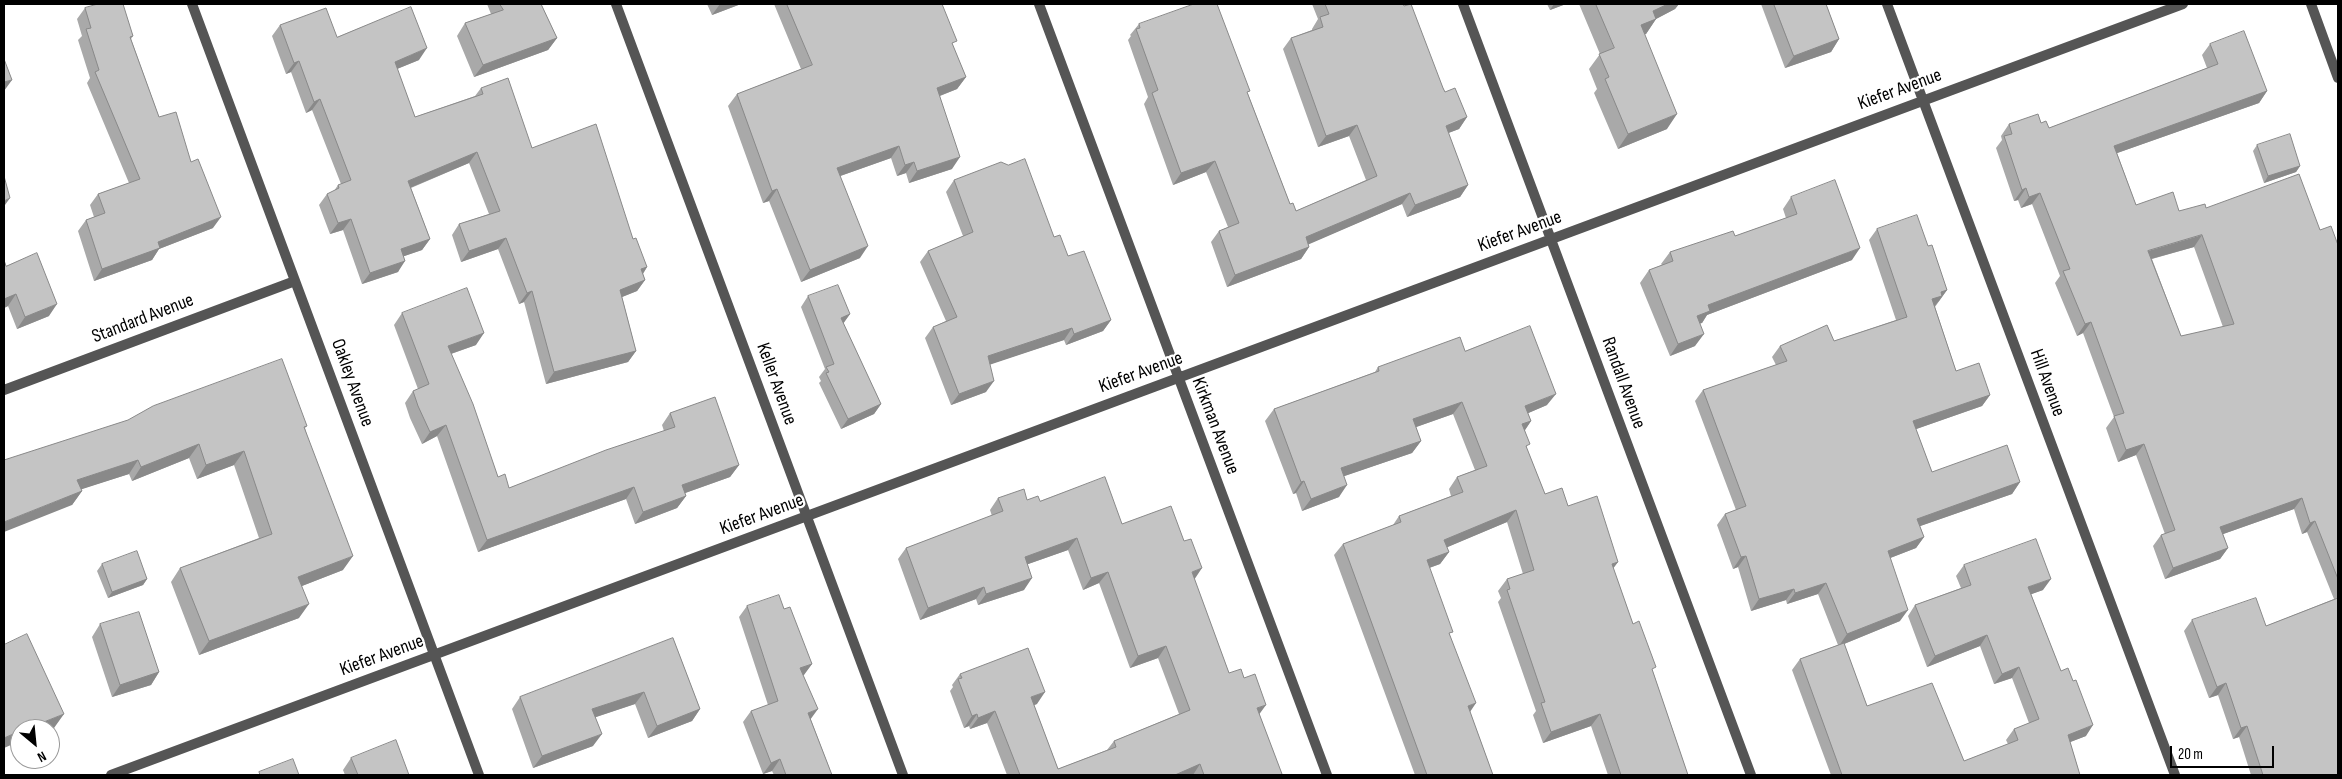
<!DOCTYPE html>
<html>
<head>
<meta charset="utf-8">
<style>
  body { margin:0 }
  #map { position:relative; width:2342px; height:779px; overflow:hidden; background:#fff; font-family:"Sofia Sans Condensed",sans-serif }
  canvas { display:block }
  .frame { position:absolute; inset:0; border:5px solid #000; pointer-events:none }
  .north { position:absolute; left:10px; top:719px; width:50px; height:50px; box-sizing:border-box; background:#fff; border:1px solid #999; border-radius:50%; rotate:152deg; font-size:14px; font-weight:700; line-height:20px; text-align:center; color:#000 }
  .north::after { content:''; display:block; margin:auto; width:18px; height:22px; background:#000; clip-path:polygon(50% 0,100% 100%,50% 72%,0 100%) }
  .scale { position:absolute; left:2170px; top:746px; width:104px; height:22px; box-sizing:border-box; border:2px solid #000; border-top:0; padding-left:6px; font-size:15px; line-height:18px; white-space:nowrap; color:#000; -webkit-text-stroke:4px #fff; paint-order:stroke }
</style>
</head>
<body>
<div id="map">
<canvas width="2342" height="779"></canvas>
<div class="frame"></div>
<div class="north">N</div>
<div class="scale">20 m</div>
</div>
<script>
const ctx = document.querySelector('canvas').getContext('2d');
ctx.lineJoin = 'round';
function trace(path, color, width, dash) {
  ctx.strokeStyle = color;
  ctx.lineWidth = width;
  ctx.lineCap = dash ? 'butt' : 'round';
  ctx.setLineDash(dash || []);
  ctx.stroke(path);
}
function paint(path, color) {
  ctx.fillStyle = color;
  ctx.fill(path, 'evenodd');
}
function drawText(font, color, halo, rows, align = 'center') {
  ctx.font = font + ' "Sofia Sans Condensed",sans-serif';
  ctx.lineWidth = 4.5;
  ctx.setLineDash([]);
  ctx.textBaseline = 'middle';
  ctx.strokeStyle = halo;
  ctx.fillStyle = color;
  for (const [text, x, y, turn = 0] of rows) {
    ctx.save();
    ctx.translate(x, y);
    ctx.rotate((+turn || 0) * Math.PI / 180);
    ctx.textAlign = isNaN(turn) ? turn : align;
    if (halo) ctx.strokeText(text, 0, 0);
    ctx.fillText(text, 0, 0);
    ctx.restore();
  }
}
trace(new Path2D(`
  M 192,4 L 479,775
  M 616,4 L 903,775
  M 1039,4 L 1327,775
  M 1463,4 L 1751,775
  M 1887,4 L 2175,775
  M 2311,4 L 2338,78
  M 4,390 L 295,281
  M 111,775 L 2183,4`), '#555', 10);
paint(new Path2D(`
  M 487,4 L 541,4 L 557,38 L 548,50 L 474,77 L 457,36 L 465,23 L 491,14 Z
  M 707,4 L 741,4 L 712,15 Z
  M 774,4 L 942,4 L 953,46 L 966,77 L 957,89 L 940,96 L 952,169 L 909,183 L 906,173 L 897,176 L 891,158 L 840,176 L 860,258 L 801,282 L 769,201 L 763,203 L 728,106 L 737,94 L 801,69 Z
  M 1312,4 L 1403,4 L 1443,88 L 1445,92 L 1467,117 L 1459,129 L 1448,133 L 1468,185 L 1460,197 L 1407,217 L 1402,204 L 1308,244 L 1309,247 L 1301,259 L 1227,287 L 1211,242 L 1219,231 L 1228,227 L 1206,172 L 1173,185 L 1144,104 L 1148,97 L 1128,40 L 1131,36 L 1130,35 L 1139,24 L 1248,94 L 1290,204 L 1296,211 L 1366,180 L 1349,136 L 1318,147 L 1283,49 L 1291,38 L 1312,30 L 1312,29 L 1318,19 Z
  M 1547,4 L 1566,4 L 1550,10 Z
  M 1579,4 L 1679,4 L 1675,9 L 1656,19 L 1646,34 L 1644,34 L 1667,129 L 1618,149 L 1594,93 L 1597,89 L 1589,69 L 1600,54 Z
  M 1761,4 L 1826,4 L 1839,39 L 1831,52 L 1785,68 Z
  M 85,8 L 133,36 L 131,39 L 159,117 L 191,162 L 213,228 L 159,249 L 152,260 L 94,281 L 78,231 L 86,220 L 94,217 L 90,205 L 98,194 L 129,183 L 87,83 L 90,78 L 78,40 L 82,36 L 77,19 Z
  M 280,25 L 337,37 L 419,60 L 397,69 L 415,117 L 475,96 L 481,88 L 532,148 L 633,239 L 647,267 L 643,274 L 645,280 L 637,291 L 622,297 L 636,351 L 628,362 L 546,384 L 524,302 L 519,304 L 498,249 L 461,262 L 452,235 L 459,224 L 489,214 L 469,163 L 411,188 L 430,239 L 422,250 L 404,256 L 398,272 L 362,284 L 343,230 L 330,234 L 319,205 L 327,194 L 334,191 L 338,185 L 341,184 L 312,110 L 306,113 L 291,72 L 286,74 L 272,36 Z
  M 2210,44 L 2267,91 L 2259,103 L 2117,153 L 2136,205 L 2179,211 L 2206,208 L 2320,230 L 2338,245 L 2338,775 L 2251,775 L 2239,737 L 2233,739 L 2218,695 L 2209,698 L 2184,631 L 2192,620 L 2266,626 L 2334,599 L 2307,532 L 2302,534 L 2294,509 L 2223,534 L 2228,548 L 2220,559 L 2165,579 L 2153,546 L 2161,535 L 2165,534 L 2136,455 L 2118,462 L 2106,428 L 2114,417 L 2083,333 L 2077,336 L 2055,283 L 2060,276 L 2032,204 L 2021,208 L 2018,200 L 2014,201 L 1996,148 L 2002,140 L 2001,136 L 2009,124 L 2041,123 L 2049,128 L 2207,68 L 2202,55 ZM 2194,247 L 2223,327 L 2181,336 L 2152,259 Z
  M 2257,145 L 2300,166 L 2296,172 L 2264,183 L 2253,151 Z
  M 954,180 L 1054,237 L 1068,256 L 1111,320 L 1103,331 L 1066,345 L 1064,340 L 990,364 L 986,392 L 951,405 L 925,338 L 933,327 L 946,321 L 920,262 L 928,251 L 963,236 L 946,192 Z
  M 1791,197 L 1852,260 L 1707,315 L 1702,323 L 1700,323 L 1695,346 L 1670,356 L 1640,283 L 1649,270 L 1662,265 L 1661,264 L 1670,252 L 1735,236 L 1786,218 L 1783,209 Z
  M 1877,229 L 1928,246 L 1947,290 L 1935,307 L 1956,371 L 1990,395 L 1982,406 L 1916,429 L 1932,472 L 2020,482 L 2012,494 L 1920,526 L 1924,537 L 1916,548 L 1890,558 L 1900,621 L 1844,644 L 1867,706 L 1964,761 L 2008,744 L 2006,740 L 2014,729 L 2029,723 L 2012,678 L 1994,684 L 1980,646 L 1927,667 L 1908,616 L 1915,605 L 1961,588 L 1956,576 L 1964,565 L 2043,590 L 2031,594 L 2086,736 L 2070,742 L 2080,775 L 1831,775 L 1792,670 L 1800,659 L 1838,645 L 1818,594 L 1787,604 L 1786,600 L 1751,611 L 1738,567 L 1733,569 L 1717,525 L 1725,514 L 1736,510 L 1695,401 L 1703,390 L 1776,365 L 1772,357 L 1780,346 L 1834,341 L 1896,320 L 1869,240 Z
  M 4,260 L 6,266 L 49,316 L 17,329 L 8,306 L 4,308 Z
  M 808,296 L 850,314 L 843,323 L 881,404 L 874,414 L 841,429 L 819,383 L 821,381 L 819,377 L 825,369 L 801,307 Z
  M 402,313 L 476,345 L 451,354 L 498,477 L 509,488 L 664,431 L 662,425 L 670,413 L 739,465 L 730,477 L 685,493 L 686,496 L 677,508 L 635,524 L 626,499 L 478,552 L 437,436 L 422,444 L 410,418 L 405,403 L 413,391 L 418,389 L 394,325 Z
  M 1465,351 L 1547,405 L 1528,413 L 1531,421 L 1525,430 L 1527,449 L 1545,494 L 1568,506 L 1618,562 L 1613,568 L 1633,624 L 1653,672 L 1688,775 L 1608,775 L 1591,726 L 1543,743 L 1533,715 L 1536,711 L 1498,602 L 1501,598 L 1498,591 L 1507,579 L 1523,574 L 1507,522 L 1447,547 L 1449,552 L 1440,564 L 1429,568 L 1450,636 L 1470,712 L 1493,775 L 1415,775 L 1334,555 L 1343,544 L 1393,525 L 1399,516 L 1451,496 L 1449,489 L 1457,477 L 1475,470 L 1453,414 L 1416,427 L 1421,441 L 1412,453 L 1344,476 L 1339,497 L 1302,511 L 1296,493 L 1293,494 L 1265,421 L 1274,409 L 1375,372 L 1378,367 Z
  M 307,426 L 305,428 L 343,570 L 302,586 L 299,618 L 199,655 L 171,582 L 180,568 L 259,538 L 234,465 L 197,479 L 189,458 L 132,481 L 129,474 L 81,489 L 82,491 L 72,505 L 4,460 Z
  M 998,498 L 1040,501 L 1122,524 L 1194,579 L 1229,673 L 1244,678 L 1259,714 L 1282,775 L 1007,775 L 987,723 L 970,729 L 969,726 L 964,728 L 950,691 L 953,687 L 952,685 L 960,674 L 1037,704 L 1034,705 L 1058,769 L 1107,750 L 1114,741 L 1179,714 L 1158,658 L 1130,668 L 1099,583 L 1083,590 L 1068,550 L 1028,564 L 1024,590 L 978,605 L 976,599 L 920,620 L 898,559 L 906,548 L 992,516 L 990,510 Z
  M 102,564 L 147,579 L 143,585 L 108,598 L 97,571 Z
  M 747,606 L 784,609 L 812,664 L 803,675 L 811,720 L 832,775 L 774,775 L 772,771 L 763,774 L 743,722 L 751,711 L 768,705 L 739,617 Z
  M 100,624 L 159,672 L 151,685 L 112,697 L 92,637 Z
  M 673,638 L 700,709 L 692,721 L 648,738 L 635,704 L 596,717 L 593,746 L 533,768 L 512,709 L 520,697 Z
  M 351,758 L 409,775 L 345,775 L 343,770 Z`), '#a9a9a9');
paint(new Path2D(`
  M 720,4 L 741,4 L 712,15 Z
  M 1554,4 L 1566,4 L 1550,10 Z
  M 1668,4 L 1679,4 L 1675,9 L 1656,19 L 1646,34 L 1630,40 L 1641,25 L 1653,11 Z
  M 557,38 L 548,50 L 474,77 L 483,65 Z
  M 1839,39 L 1831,52 L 1785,68 L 1794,56 Z
  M 427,48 L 419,60 L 387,73 L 395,62 Z
  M 299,61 L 291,72 L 286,74 L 294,63 Z
  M 966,77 L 957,89 L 929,100 L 937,88 Z
  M 12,80 L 4,91 L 4,82 Z
  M 2267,91 L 2259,103 L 2106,157 L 2114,146 Z
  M 320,99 L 312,110 L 306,113 L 314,102 Z
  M 1677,114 L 1667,129 L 1618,149 L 1628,134 Z
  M 1467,117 L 1459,129 L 1438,137 L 1446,126 Z
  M 1357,125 L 1349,136 L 1318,147 L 1326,136 Z
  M 899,146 L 891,158 L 829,180 L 837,168 Z
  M 477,152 L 469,163 L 400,192 L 408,181 Z
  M 960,157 L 952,169 L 909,183 L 917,171 Z
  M 1215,161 L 1206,172 L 1173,185 L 1181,173 Z
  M 914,162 L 906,173 L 897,176 L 905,165 Z
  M 2300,166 L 2296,172 L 2264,183 L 2268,176 Z
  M 1468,185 L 1460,197 L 1407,217 L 1415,205 Z
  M 2026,188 L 2018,200 L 2014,201 L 2022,190 Z
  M 777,189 L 769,201 L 763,203 L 772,191 Z
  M 1410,193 L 1402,204 L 1298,249 L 1306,237 Z
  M 2040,193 L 2032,204 L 2021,208 L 2029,197 Z
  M 10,198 L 5,205 L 4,206 L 4,201 Z
  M 221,217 L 213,228 L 159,249 L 152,260 L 94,281 L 102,269 L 158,242 Z
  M 351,219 L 343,230 L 330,234 L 338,223 Z
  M 2202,235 L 2194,247 L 2140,262 L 2148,251 Z
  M 506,238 L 498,249 L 461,262 L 469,251 Z
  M 430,239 L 422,250 L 393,260 L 401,249 Z
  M 868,246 L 860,258 L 801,282 L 810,270 Z
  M 1309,247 L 1301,259 L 1227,287 L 1235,275 Z
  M 1860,248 L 1852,260 L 1707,315 L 1702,323 L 1688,328 L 1697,316 L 1708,305 Z
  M 405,261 L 398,272 L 362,284 L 370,273 Z
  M 647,267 L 640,278 L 641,269 Z
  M 645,280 L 637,291 L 612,301 L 620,290 Z
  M 1947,290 L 1939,301 L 1938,302 L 1934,307 L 1932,299 L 1941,292 Z
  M 532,291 L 524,302 L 519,304 L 527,293 Z
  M 16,294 L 8,306 L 4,308 L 4,299 Z
  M 57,304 L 49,316 L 17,329 L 25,317 Z
  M 850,314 L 843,324 L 841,318 Z
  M 1111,320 L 1103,331 L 1066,345 L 1074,334 Z
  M 2091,322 L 2083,333 L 2077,336 L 2085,324 Z
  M 1072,328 L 1064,340 L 980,368 L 988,356 Z
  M 484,333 L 476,345 L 439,358 L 448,346 Z
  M 1704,334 L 1695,346 L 1670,356 L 1678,344 Z
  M 636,351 L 628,362 L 546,384 L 554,372 Z
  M 994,381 L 986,392 L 951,405 L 959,394 Z
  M 1556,394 L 1547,405 L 1517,418 L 1525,406 Z
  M 1990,395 L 1982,406 L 1905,433 L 1913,421 Z
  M 1462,402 L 1453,414 L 1405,431 L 1413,419 Z
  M 881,404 L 874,414 L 841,429 L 848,419 Z
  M 1531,421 L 1523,433 L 1522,424 Z
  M 446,425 L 437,436 L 422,444 L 430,432 Z
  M 1421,441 L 1412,453 L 1333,480 L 1341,468 Z
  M 199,444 L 189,458 L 132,481 L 141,467 Z
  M 2144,444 L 2136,455 L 2118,462 L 2126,450 Z
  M 244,451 L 234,465 L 197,479 L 206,465 Z
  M 138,460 L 129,474 L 67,494 L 77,480 Z
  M 739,465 L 730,477 L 674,497 L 682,485 Z
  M 1304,481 L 1296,493 L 1293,494 L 1301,482 Z
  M 2020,482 L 2012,494 L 1909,530 L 1917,519 Z
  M 1347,485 L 1339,497 L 1302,511 L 1311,499 Z
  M 634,487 L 626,499 L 478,552 L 487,540 Z
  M 82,491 L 72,505 L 4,532 L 4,522 Z
  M 686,496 L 677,508 L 635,524 L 643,512 Z
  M 2302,498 L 2294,509 L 2212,538 L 2220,527 Z
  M 1516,510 L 1507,522 L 1436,552 L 1444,540 Z
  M 2315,521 L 2307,532 L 2302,534 L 2310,523 Z
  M 1924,537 L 1916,548 L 1880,562 L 1888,551 Z
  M 1077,538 L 1068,550 L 1017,568 L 1025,557 Z
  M 2228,548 L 2220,559 L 2165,579 L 2173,568 Z
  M 1449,552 L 1440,564 L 1418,572 L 1427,560 Z
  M 353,556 L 343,570 L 289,591 L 298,577 Z
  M 1746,556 L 1738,567 L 1733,569 L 1741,557 Z
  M 1618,562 L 1609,574 L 1612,564 Z
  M 1202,568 L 1194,580 L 1192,572 Z
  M 1108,572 L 1099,583 L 1083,590 L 1091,578 Z
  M 1032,578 L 1024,590 L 978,605 L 986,594 Z
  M 147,579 L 143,585 L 108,598 L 112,592 Z
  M 2051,579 L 2043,590 L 2021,598 L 2028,587 Z
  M 1826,583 L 1818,594 L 1787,604 L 1795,593 Z
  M 984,587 L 976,599 L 920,620 L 928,608 Z
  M 1794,589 L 1786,600 L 1751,611 L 1759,599 Z
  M 309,604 L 299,618 L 199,655 L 209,641 Z
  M 1908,610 L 1900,621 L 1839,646 L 1847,634 Z
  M 1987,635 L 1980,646 L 1927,667 L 1935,656 Z
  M 1166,646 L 1158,658 L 1130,668 L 1138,656 Z
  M 812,664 L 804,675 L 792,679 L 800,668 Z
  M 2019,667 L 2012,678 L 1994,684 L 2002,674 Z
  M 159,672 L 151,685 L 112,697 L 120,685 Z
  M 2226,683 L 2218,695 L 2209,698 L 2217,687 Z
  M 644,692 L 635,704 L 584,721 L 592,709 Z
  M 1045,692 L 1037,704 L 1023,709 L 1031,697 Z
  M 1476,703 L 1468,715 L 1468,706 Z
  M 1266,705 L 1258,716 L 1257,708 Z
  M 700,709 L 692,721 L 648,738 L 657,726 Z
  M 818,709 L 810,720 L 808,713 Z
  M 995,711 L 987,723 L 970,729 L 978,718 Z
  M 64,714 L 54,728 L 50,730 L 50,729 L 26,729 Z
  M 977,714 L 969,726 L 964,728 L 972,716 Z
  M 1600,714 L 1591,726 L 1543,743 L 1551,732 Z
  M 2093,725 L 2086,736 L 2060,746 L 2068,735 Z
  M 2247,726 L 2239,737 L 2233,739 L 2241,728 Z
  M 20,731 L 20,741 L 4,748 L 4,738 Z
  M 602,734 L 593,746 L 533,768 L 542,756 Z
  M 780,759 L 772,771 L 763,774 L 771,763 Z
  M 1200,764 L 1193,775 L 1175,775 Z`), '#898989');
const building = new Path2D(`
  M 98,4 L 123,4 L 133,36 L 130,37 L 159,117 L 176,112 L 191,162 L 198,159 L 221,217 L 158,242 L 160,248 L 102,269 L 86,220 L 105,213 L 98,194 L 140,179 L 95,72 L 99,70 L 86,29 L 91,28 L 85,8 Z
  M 500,4 L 541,4 L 557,38 L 483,65 L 465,23 L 503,10 Z
  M 787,4 L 942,4 L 957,41 L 952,43 L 966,77 L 937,88 L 960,157 L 917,171 L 914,162 L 905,165 L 899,146 L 837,168 L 868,246 L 810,270 L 777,189 L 772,191 L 737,94 L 812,65 Z
  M 1194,4 L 1217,4 L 1250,91 L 1247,92 L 1290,204 L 1293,203 L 1296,211 L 1377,176 L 1357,125 L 1326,136 L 1291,38 L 1323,27 L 1320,17 L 1329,14 L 1325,4 L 1403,4 L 1404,6 L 1411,4 L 1443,88 L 1445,92 L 1455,88 L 1467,117 L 1446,126 L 1468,185 L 1415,205 L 1410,193 L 1306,237 L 1309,247 L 1235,275 L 1219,231 L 1239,223 L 1215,161 L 1181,173 L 1152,93 L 1158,90 L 1136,29 L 1140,28 L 1139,24 Z
  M 1596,4 L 1668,4 L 1653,11 L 1656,19 L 1641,25 L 1677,114 L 1628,134 L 1605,79 L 1609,77 L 1599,54 L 1614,48 Z
  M 1774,4 L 1826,4 L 1839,39 L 1794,56 Z
  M 411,7 L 427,48 L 395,62 L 415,117 L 483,94 L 481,88 L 508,78 L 532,148 L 596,124 L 633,239 L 636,238 L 647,267 L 641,269 L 645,280 L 620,290 L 636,351 L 554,372 L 532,291 L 527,293 L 506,238 L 469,251 L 459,224 L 500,211 L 477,152 L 408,181 L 430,239 L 401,249 L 405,261 L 370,273 L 351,219 L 338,223 L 327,194 L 339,188 L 338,185 L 351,180 L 320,99 L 314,102 L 299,61 L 294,63 L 280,25 L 326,8 L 337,37 Z
  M 2244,31 L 2267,91 L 2114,146 L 2136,205 L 2173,192 L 2179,211 L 2205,204 L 2206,208 L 2299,174 L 2320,230 L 2331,226 L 2338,245 L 2338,579 L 2315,521 L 2310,523 L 2302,498 L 2220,527 L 2228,548 L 2173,568 L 2161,535 L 2175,530 L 2144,444 L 2126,450 L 2114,416 L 2124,413 L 2091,322 L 2085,324 L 2063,271 L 2070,269 L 2040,193 L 2029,197 L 2026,188 L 2022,190 L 2004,136 L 2012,134 L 2009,124 L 2038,114 L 2041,123 L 2046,121 L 2049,128 L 2218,64 L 2210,44 ZM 2202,235 L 2234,324 L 2181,336 L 2148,251 Z
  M 4,59 L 12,80 L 4,82 Z
  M 2290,134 L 2300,166 L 2268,176 L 2257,145 Z
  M 1025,159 L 1054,237 L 1060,235 L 1068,256 L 1084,251 L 1111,320 L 1074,334 L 1072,328 L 988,356 L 994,381 L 959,394 L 933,327 L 957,317 L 928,251 L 973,232 L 954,180 L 1001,162 L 1008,165 Z
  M 4,176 L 10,198 L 4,201 Z
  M 1835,180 L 1860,248 L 1708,305 L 1710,311 L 1697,316 L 1704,334 L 1678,344 L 1649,270 L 1673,261 L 1670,252 L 1733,231 L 1735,236 L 1797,214 L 1791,197 Z
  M 1917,215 L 1928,246 L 1932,245 L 1947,290 L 1941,292 L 1942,296 L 1932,299 L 1956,371 L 1979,363 L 1990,395 L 1913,421 L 1932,472 L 2007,445 L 2020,482 L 1917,519 L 1924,537 L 1888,551 L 1908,610 L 1847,634 L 1826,583 L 1795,593 L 1794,589 L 1759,599 L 1746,556 L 1741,557 L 1725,514 L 1746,506 L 1703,390 L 1787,361 L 1780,346 L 1827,325 L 1834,341 L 1907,317 L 1877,229 Z
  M 37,253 L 57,304 L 25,317 L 16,294 L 4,299 L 4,260 L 6,266 Z
  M 838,285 L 850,314 L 841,318 L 881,404 L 848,419 L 826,373 L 829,372 L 826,367 L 834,364 L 808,296 Z
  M 467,288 L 484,333 L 448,346 L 473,404 L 498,477 L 505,474 L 509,488 L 606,450 L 675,427 L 670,413 L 715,397 L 739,465 L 682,485 L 686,496 L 643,512 L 634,487 L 487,540 L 446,425 L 430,432 L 418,406 L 413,391 L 429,384 L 402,313 Z
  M 1530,326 L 1556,394 L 1525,406 L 1531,421 L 1522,424 L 1530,444 L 1526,446 L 1545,494 L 1562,488 L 1568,506 L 1597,496 L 1618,562 L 1612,564 L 1633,624 L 1639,621 L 1656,667 L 1652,669 L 1688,775 L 1621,775 L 1600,714 L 1551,732 L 1541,703 L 1545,702 L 1507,590 L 1510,589 L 1507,579 L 1534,570 L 1516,510 L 1444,540 L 1449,552 L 1427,560 L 1453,632 L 1449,633 L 1476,703 L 1468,706 L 1493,775 L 1427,775 L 1343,544 L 1401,522 L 1399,516 L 1463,492 L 1457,477 L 1487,466 L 1462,402 L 1413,419 L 1421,441 L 1341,468 L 1347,485 L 1311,499 L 1304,481 L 1301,482 L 1274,409 L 1379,371 L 1378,367 L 1460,337 L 1465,351 Z
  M 282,359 L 307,426 L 304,427 L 353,556 L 298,577 L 309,604 L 209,641 L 180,568 L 272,534 L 244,451 L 206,465 L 199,444 L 141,467 L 138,460 L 77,480 L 82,491 L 4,522 L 4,460 L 128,420 L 153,406 Z
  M 1105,477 L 1122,524 L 1171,506 L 1184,541 L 1191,539 L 1202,568 L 1192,572 L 1229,673 L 1241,669 L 1244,678 L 1255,674 L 1266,705 L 1257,708 L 1282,774 L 1280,775 L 1204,775 L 1200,764 L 1175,775 L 1020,775 L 995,711 L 978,718 L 977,714 L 972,716 L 958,679 L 962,678 L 960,674 L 1028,648 L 1045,692 L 1031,697 L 1058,769 L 1116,747 L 1114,741 L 1190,710 L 1166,646 L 1138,656 L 1108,572 L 1091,578 L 1077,538 L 1025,557 L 1032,578 L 986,594 L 984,587 L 928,608 L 906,548 L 1003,511 L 998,498 L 1024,489 L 1027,500 L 1038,496 L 1040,501 Z
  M 2036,539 L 2051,579 L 2028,587 L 2061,671 L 2068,668 L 2073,681 L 2076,680 L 2093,725 L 2068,735 L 2080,775 L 1842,775 L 1800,659 L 1844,643 L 1867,706 L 1932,683 L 1964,761 L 2018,740 L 2014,729 L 2039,719 L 2019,667 L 2002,674 L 1987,635 L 1935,656 L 1915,605 L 1971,585 L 1964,565 Z
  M 137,551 L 147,579 L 112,592 L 102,564 Z
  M 779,595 L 784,609 L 790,607 L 812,664 L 800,668 L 818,709 L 808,713 L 832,775 L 786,775 L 780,759 L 771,763 L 751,711 L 778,701 L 747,606 Z
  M 2256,598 L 2266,626 L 2338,598 L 2338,775 L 2263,775 L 2247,726 L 2241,728 L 2226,683 L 2217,687 L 2192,620 Z
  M 139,612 L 159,672 L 120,685 L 100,624 Z
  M 27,634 L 64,714 L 26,729 L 20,729 L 20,731 L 4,738 L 4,645 Z
  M 673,638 L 700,709 L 657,726 L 644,692 L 592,709 L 602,734 L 542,756 L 520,697 Z
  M 396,740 L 409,775 L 358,775 L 351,758 Z
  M 293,759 L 299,775 L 260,775 L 259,772 Z`);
paint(building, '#c4c4c4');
trace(building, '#898989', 1);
drawText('19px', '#000', '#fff', [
  ["Kiefer Avenue",1900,90,-20],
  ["Kiefer Avenue",1520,232,-20],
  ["Standard Avenue",143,319,-21],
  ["Kiefer Avenue",1141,373,-20],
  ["Oakley Avenue",352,383,70],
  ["Randall Avenue",1623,383,70],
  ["Hill Avenue",2047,383,70],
  ["Keller Avenue",776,384,70],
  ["Kirkman Avenue",1215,426,69],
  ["Kiefer Avenue",762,515,-20],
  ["Kiefer Avenue",382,656,-20]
]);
</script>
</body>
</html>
